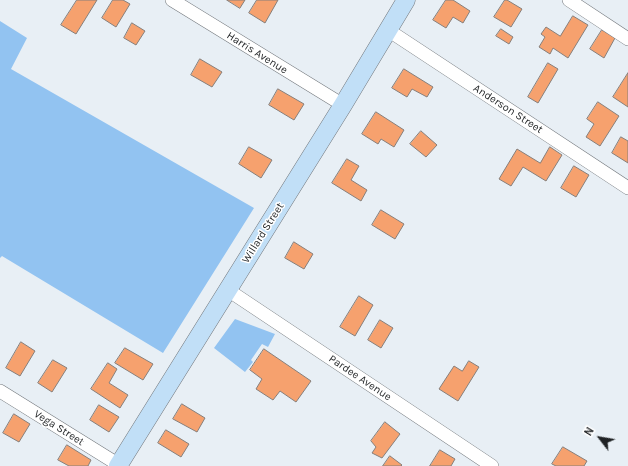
<!DOCTYPE html>
<html>
<head>
<meta charset="utf-8">
<style>
  body { margin:0 }
  #map { position:relative; width:628px; height:466px; overflow:hidden; background:#e8eff5; font-family:Karla,sans-serif }
  canvas { display:block }
  .north { position:absolute; left:580px; top:418px; width:40px; height:40px; -webkit-text-stroke:3px #fff; paint-order:stroke; rotate:301deg; font-size:11px; font-weight:700; line-height:16px; text-align:center; color:#1f2224 }
  .north::after { content:''; display:block; margin:auto; width:14px; height:18px; background:#1f2224; clip-path:polygon(50% 0,100% 100%,50% 72%,0 100%) }
</style>
</head>
<body>
<div id="map">
<canvas width="628" height="466"></canvas>
<div class="north">N</div>
</div>
<script>
const ctx = document.querySelector('canvas').getContext('2d');
ctx.lineJoin = 'round';
function paint(path, color) {
  ctx.fillStyle = color;
  ctx.fill(path, 'evenodd');
}
function trace(path, color, width, dash) {
  ctx.strokeStyle = color;
  ctx.lineWidth = width;
  ctx.lineCap = dash ? 'butt' : 'round';
  ctx.setLineDash(dash || []);
  ctx.stroke(path);
}
function drawText(font, color, halo, rows, align = 'center') {
  ctx.font = font + ' Karla,sans-serif';
  ctx.lineWidth = 3;
  ctx.setLineDash([]);
  ctx.textBaseline = 'middle';
  ctx.strokeStyle = halo;
  ctx.fillStyle = color;
  for (const [text, x, y, turn = 0] of rows) {
    ctx.save();
    ctx.translate(x, y);
    ctx.rotate((+turn || 0) * Math.PI / 180);
    ctx.textAlign = isNaN(turn) ? turn : align;
    if (halo) ctx.strokeText(text, 0, 0);
    ctx.fillText(text, 0, 0);
    ctx.restore();
  }
}
paint(new Path2D(`
  M 0,21 L 27,38 L 11,69 L 254,208 L 163,353 L 2,256 L 0,258 Z
  M 235,319 L 275,334 L 268,347 L 262,344 L 251,360 L 253,362 L 245,372 L 214,348 Z`), '#92c3f1');
const building = new Path2D(`
  M 77,0 L 97,0 L 76,34 L 61,25 Z
  M 113,0 L 123,0 L 130,4 L 116,27 L 102,18 Z
  M 227,0 L 245,0 L 240,8 Z
  M 257,0 L 278,0 L 265,23 L 249,13 Z
  M 446,0 L 453,0 L 470,11 L 463,23 L 453,17 L 446,28 L 433,20 Z
  M 505,0 L 507,0 L 522,9 L 511,27 L 494,17 Z
  M 573,16 L 588,25 L 568,58 L 553,48 L 550,54 L 539,47 L 545,37 L 541,34 L 546,27 L 560,36 Z
  M 132,23 L 145,31 L 136,45 L 124,38 Z
  M 501,29 L 513,37 L 509,44 L 496,36 Z
  M 602,30 L 615,38 L 604,58 L 590,49 Z
  M 200,59 L 222,72 L 212,87 L 191,75 Z
  M 548,63 L 558,69 L 538,103 L 528,97 Z
  M 404,69 L 433,87 L 427,97 L 412,89 L 407,97 L 392,88 Z
  M 628,73 L 628,107 L 613,97 Z
  M 278,89 L 304,104 L 294,120 L 269,105 Z
  M 598,102 L 619,116 L 600,146 L 586,137 L 594,124 L 587,119 Z
  M 376,112 L 404,130 L 394,147 L 381,139 L 378,144 L 362,134 Z
  M 421,131 L 437,145 L 426,157 L 410,144 Z
  M 621,137 L 628,141 L 628,163 L 612,153 Z
  M 249,147 L 272,160 L 261,178 L 239,164 Z
  M 550,147 L 562,155 L 546,181 L 523,167 L 511,186 L 499,179 L 517,149 L 540,163 Z
  M 347,159 L 359,166 L 351,180 L 367,190 L 361,201 L 332,183 Z
  M 574,166 L 589,175 L 576,197 L 561,188 Z
  M 381,210 L 404,224 L 395,239 L 372,225 Z
  M 294,242 L 313,254 L 304,269 L 285,258 Z
  M 359,296 L 373,305 L 355,336 L 340,327 Z
  M 380,320 L 393,328 L 381,348 L 368,340 Z
  M 21,342 L 35,351 L 20,376 L 6,368 Z
  M 125,348 L 153,364 L 143,380 L 115,363 Z
  M 264,349 L 311,381 L 296,402 L 280,391 L 273,400 L 256,389 L 262,379 L 250,370 Z
  M 53,360 L 67,368 L 52,392 L 38,383 Z
  M 469,361 L 479,367 L 458,401 L 439,389 L 454,366 L 462,371 Z
  M 108,363 L 117,369 L 109,383 L 128,395 L 120,408 L 91,389 Z
  M 182,404 L 205,418 L 197,432 L 173,419 Z
  M 99,405 L 119,417 L 109,432 L 90,420 Z
  M 14,414 L 30,424 L 19,442 L 3,433 Z
  M 385,422 L 400,434 L 382,458 L 372,453 L 376,447 L 371,441 Z
  M 166,430 L 189,444 L 181,457 L 158,443 Z
  M 67,445 L 91,460 L 88,466 L 69,466 L 58,460 Z
  M 563,447 L 587,461 L 584,466 L 556,466 L 552,464 Z
  M 440,450 L 455,459 L 451,466 L 430,466 Z
  M 390,456 L 402,465 L 401,466 L 383,466 Z`);
paint(building, '#f6a16e');
trace(building, '#867f7b', 1);
const street = new Path2D(`
  M 172,0 L 343,105
  M 569,0 L 628,39
  M 388,30 L 628,188
  M 228,290 L 492,466
  M 0,391 L 119,465`);
const secondary = new Path2D(`
  M 118,466 L 343,105 L 406,0`);
trace(street, '#72777c', 14);
trace(secondary, '#72777c', 19);
trace(street, '#fff', 13);
trace(secondary, '#c1dff7', 18);
drawText('11px', '#1f2224', '#fff', [
  ["Harris Avenue",257,53,32],
  ["Anderson Street",508,109,33],
  ["Willard Street",263,233,-58],
  ["Pardee Avenue",360,378,34],
  ["Vega Street",59,428,32]
]);
</script>
</body>
</html>
